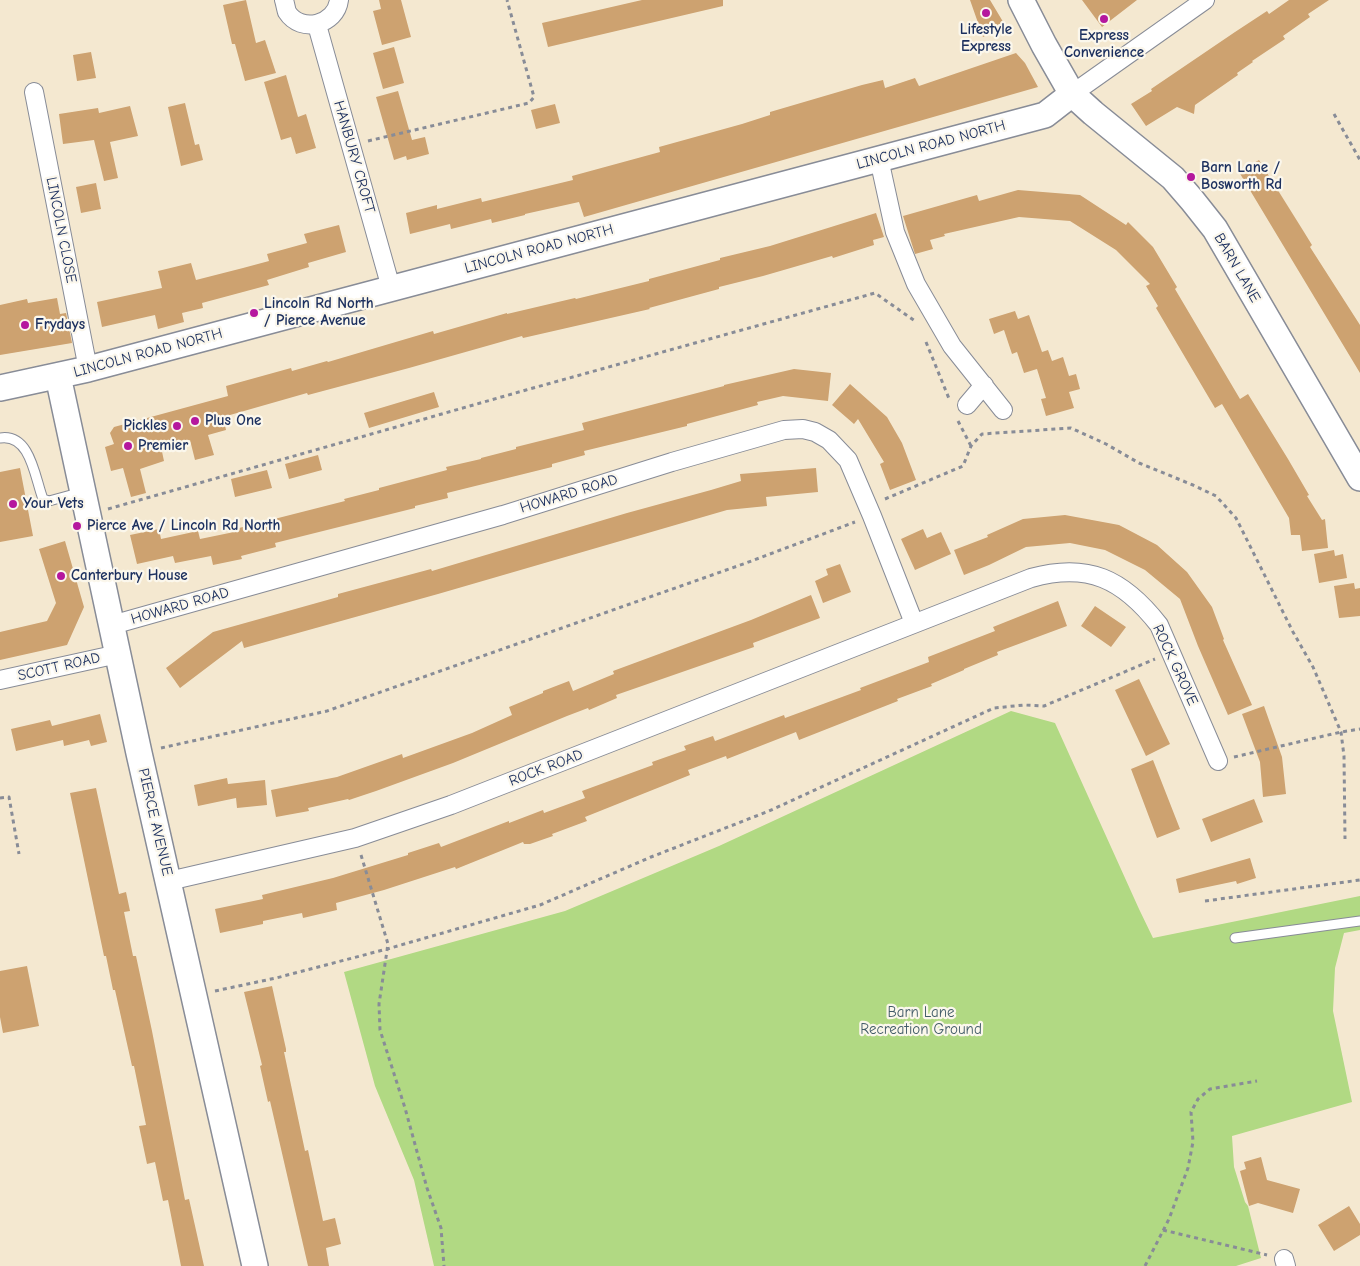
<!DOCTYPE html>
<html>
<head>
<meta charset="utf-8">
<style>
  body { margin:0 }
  canvas { display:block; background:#f4e8d0 }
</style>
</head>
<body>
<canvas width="1360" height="1266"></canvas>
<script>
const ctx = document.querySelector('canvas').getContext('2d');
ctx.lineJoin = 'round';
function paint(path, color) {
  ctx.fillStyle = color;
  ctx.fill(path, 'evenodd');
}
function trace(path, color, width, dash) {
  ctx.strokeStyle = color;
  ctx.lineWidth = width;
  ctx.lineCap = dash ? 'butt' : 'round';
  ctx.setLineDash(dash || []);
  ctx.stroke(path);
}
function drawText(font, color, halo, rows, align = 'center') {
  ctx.font = font + ' "Comic Neue",sans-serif';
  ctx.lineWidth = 4.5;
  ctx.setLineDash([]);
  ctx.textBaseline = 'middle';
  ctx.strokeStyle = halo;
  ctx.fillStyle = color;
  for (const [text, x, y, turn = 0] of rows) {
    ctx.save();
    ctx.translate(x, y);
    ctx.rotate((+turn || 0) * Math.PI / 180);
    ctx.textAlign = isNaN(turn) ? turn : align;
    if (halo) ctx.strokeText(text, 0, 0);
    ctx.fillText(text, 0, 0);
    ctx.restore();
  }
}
paint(new Path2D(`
  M 1011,711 L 1055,723 L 1139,909 L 1153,938 L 1360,896 L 1360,930 L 1344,933 L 1335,968 L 1333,1011 L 1352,1102 L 1232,1136 L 1234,1167 L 1245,1202 L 1248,1206 L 1261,1258 L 1236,1266 L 434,1266 L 414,1180 L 375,1086 L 344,972 L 565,911 L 719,846 Z`), '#b1d983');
paint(new Path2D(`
  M 246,0 L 256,43 L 265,40 L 276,73 L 245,81 L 235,44 L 232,44 L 223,5 Z
  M 379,0 L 401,0 L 411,37 L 382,45 L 373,11 L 381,9 Z
  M 642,0 L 723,0 L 723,6 L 548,47 L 542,23 Z
  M 970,0 L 990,0 L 1005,25 L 983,37 Z
  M 1082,0 L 1137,0 L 1102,27 Z
  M 1289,0 L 1329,0 L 1308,14 L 1310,17 L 1283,36 L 1285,39 L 1252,61 L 1253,62 L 1237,73 L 1238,75 L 1195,105 L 1194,114 L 1177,107 L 1146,126 L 1131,104 L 1152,91 L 1151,89 L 1235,32 L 1267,11 L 1269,14 Z
  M 394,47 L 404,83 L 383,89 L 373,53 Z
  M 91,52 L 96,78 L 77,81 L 73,55 Z
  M 1016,53 L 1025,63 L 1038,87 L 584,217 L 579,202 L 525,214 L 525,215 L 492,223 L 491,219 L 451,229 L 450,224 L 410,234 L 406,213 L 437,205 L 437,209 L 481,198 L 482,202 L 573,180 L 572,176 L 660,152 L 659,147 L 742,124 L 770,115 L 770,112 L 862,85 L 883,80 L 885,88 L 915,78 L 919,86 Z
  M 286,75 L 298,117 L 306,114 L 316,148 L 296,154 L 291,137 L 281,140 L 264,82 Z
  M 398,91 L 412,140 L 425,137 L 429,154 L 407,160 L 406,156 L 394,160 L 376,97 Z
  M 185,103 L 195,145 L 199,144 L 203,160 L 181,166 L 168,107 Z
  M 555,104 L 560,123 L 536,129 L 531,110 Z
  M 130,106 L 138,136 L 110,142 L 118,178 L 104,181 L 94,140 L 63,144 L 59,114 L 98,108 L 99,113 Z
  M 1259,160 L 1304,232 L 1312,245 L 1310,247 L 1360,325 L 1360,373 L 1239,172 Z
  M 96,183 L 101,209 L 81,213 L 76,187 Z
  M 1018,190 L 1080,195 L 1126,225 L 1128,222 L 1153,247 L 1177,287 L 1175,289 L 1240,399 L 1248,394 L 1288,459 L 1309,495 L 1307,496 L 1322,520 L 1325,519 L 1328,548 L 1302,551 L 1300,535 L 1291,535 L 1289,518 L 1222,404 L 1215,408 L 1156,308 L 1158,306 L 1146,286 L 1150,284 L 1116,250 L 1070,221 L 1019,217 L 944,234 L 945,236 L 930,240 L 933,249 L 915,254 L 903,216 L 977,195 L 979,201 Z
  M 876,213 L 884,237 L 873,240 L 874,245 L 833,258 L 832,256 L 763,276 L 719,287 L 719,289 L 649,308 L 650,309 L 523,338 L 522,336 L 409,368 L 308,395 L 307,393 L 223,417 L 226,430 L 208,435 L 214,455 L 195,460 L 190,440 L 161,447 L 164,461 L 140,469 L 146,493 L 131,497 L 123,468 L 111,471 L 105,447 L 114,444 L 110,433 L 114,427 L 228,396 L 226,386 L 291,368 L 292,371 L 327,361 L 328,362 L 433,331 L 434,334 L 507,313 L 507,314 L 575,298 L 576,299 L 649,281 L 649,279 L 720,260 L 720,258 L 770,246 Z
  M 339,225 L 346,252 L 308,263 L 309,267 L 267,280 L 269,285 L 202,303 L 203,308 L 182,313 L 184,322 L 158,329 L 155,315 L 102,327 L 97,302 L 162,288 L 158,271 L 191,263 L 196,280 L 243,268 L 269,261 L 267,254 L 307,243 L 304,234 Z
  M 57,298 L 60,314 L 66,313 L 72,343 L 0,355 L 0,305 L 27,299 L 28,303 Z
  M 1015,311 L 1018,319 L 1029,315 L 1042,352 L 1048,350 L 1052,361 L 1063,357 L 1069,376 L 1076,374 L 1080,389 L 1069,392 L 1074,408 L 1046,416 L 1041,399 L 1046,398 L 1037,369 L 1024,373 L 1017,352 L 1012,354 L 1004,330 L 994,334 L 989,319 Z
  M 794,369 L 831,373 L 828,401 L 783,396 L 757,402 L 758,405 L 687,424 L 687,426 L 584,451 L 585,455 L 552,464 L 552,467 L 447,493 L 448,498 L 415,506 L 415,508 L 275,543 L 276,547 L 241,556 L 242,559 L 213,565 L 211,556 L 175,563 L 173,556 L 137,564 L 130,535 L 159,529 L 161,539 L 198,531 L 200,539 L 239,531 L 239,528 L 345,501 L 344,499 L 379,490 L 379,488 L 447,470 L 446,467 L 481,459 L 481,458 L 516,449 L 516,447 L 584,430 L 582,423 L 724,386 L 724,385 Z
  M 850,384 L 887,417 L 902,443 L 916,480 L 890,490 L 880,464 L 884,462 L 858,419 L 854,424 L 832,405 Z
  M 434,392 L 439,407 L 369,428 L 364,413 Z
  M 318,455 L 322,470 L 289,479 L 285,464 Z
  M 20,468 L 33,536 L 0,542 L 0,472 Z
  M 816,468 L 818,492 L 766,497 L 767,506 L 727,510 L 438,594 L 244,648 L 242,641 L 180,688 L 166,668 L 213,632 L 338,597 L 338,594 L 431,569 L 432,571 L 627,513 L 711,490 L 741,481 L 740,474 Z
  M 267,470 L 272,488 L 235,497 L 231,479 Z
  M 1065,515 L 1119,525 L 1157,545 L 1187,572 L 1212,607 L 1224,639 L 1223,640 L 1252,705 L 1228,715 L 1198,646 L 1180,599 L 1145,570 L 1105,550 L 1070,543 L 1026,547 L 989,565 L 964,575 L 954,550 L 988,537 L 987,535 L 1023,519 Z
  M 923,529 L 927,538 L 941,532 L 951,554 L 915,570 L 901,539 Z
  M 65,541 L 84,607 L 67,645 L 0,660 L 0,632 L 47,621 L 56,603 L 39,549 Z
  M 1334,550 L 1335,556 L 1343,554 L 1347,578 L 1319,583 L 1314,554 Z
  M 840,564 L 851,592 L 823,603 L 815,581 L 828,575 L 826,569 Z
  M 1354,583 L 1355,589 L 1360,588 L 1360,616 L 1339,618 L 1334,586 Z
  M 811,595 L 820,618 L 753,643 L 754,647 L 616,695 L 617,698 L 589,710 L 588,708 L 567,716 L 453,763 L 376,791 L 349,800 L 348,799 L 308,808 L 309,811 L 276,817 L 271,790 L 337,777 L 402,754 L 403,758 L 472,733 L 512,715 L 509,707 L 543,693 L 543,691 L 569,681 L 573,691 L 614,674 L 613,671 L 751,620 Z
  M 1058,601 L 1067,626 L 997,652 L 998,655 L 964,669 L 964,670 L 931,684 L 932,686 L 897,699 L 898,701 L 799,740 L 796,732 L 727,759 L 726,756 L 688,770 L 690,775 L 585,817 L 587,821 L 552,834 L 553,836 L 530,844 L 524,844 L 523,842 L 456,869 L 455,867 L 384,890 L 336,903 L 337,910 L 303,918 L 302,913 L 263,921 L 263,924 L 220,933 L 215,909 L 263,899 L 262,895 L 333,878 L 408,855 L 408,853 L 439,843 L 441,847 L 509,821 L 509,823 L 543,810 L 544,813 L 585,798 L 582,791 L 653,765 L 652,762 L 686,750 L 684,746 L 713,736 L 715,741 L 784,715 L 785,718 L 861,690 L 860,688 L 929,662 L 928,657 L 995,631 L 993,627 Z
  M 1095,606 L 1126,627 L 1111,647 L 1081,626 Z
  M 1139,679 L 1170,744 L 1146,756 L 1115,690 Z
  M 1264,706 L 1282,757 L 1286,794 L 1263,797 L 1260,762 L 1242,714 Z
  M 100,714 L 107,742 L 91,746 L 89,740 L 64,746 L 63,740 L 16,751 L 11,729 L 50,720 L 52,726 Z
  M 1153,760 L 1180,829 L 1157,838 L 1131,769 Z
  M 227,778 L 228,784 L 265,780 L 267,805 L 237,808 L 236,798 L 198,806 L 194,785 Z
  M 96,788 L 119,894 L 126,892 L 130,911 L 124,912 L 133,956 L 136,956 L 152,1031 L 185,1200 L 189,1199 L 204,1266 L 181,1266 L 168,1200 L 163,1201 L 155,1162 L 147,1164 L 139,1126 L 146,1125 L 134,1066 L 132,1066 L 115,990 L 113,990 L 106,956 L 104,956 L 70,793 Z
  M 1254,799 L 1263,822 L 1211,842 L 1202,819 Z
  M 1250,858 L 1256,878 L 1237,884 L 1236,881 L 1179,893 L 1176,879 Z
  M 27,966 L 39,1026 L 3,1033 L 0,1017 L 0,971 Z
  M 272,986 L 286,1049 L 286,1052 L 284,1052 L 305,1151 L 308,1150 L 323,1221 L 335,1218 L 341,1244 L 326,1248 L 329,1266 L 308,1266 L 270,1101 L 268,1102 L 260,1066 L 262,1065 L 244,992 Z
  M 1261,1157 L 1267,1180 L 1300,1189 L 1293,1213 L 1258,1203 L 1249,1206 L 1240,1171 L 1246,1169 L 1244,1162 Z
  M 1349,1206 L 1360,1224 L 1360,1235 L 1334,1251 L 1318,1225 Z`), '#cda270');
const lane = new Path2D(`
  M 0,438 C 31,433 35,479 43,499 L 49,501 L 82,492
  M 1235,938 L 1360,921`);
const street = new Path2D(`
  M 284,0 C 285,3 286,9 287,12 C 301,34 336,25 339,0
  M 317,25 L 391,288
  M 34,92 L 88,369
  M 1072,94 L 1205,0
  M 879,159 L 895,232 L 916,284 L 952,346 L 1003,410
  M 967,405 L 984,385
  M 112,625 L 503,515 L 672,462 L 784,430 L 803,429 L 815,432 L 829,440 L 848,460 L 872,516 L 914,623
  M 0,680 L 118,654
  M 169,881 L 355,838 L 451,805 L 1031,578 C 1088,562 1123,579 1159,625 L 1218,761
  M 1284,1259 L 1286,1266`);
const secondary = new Path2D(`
  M 1021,0 L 1044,45 L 1072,94 L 1093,113 L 1173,178 L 1192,200 L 1215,229 L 1360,478
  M 58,376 L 139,753 L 255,1266
  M 0,388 L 88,369 L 1045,115 L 1072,94`);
trace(lane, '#888c97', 11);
trace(street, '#888c97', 20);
trace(secondary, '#888c97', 28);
trace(new Path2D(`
  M 1334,114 L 1360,160
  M 368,141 L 529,103 L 534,97 L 507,0
  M 926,342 L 950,401
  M 958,421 L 971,446
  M 885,499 L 963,466 L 971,446 L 982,434 L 1071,428 L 1106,444 L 1139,463 L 1193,485 L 1216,496 L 1236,518 L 1293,632 L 1313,667 L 1341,732 L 1344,756 L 1345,839
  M 108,509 L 526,390 L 875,293 L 915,321
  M 161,748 L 327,711 L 746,563 L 855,522
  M 1234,757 L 1341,732 L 1360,729
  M 0,798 L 9,797 L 19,854
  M 361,855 L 388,944 L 379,1004 L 380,1030 L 405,1108 L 427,1188 L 441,1228 L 444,1266
  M 1205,901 L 1360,880
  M 215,991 L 276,978 L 387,949 L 540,905 L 651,857 L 769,811 L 994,708 L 1024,705 L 1044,706 L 1155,659
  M 1163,1230 L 1267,1255
  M 1145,1266 L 1169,1219 L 1188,1168 L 1193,1142 L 1191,1112 L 1198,1099 L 1210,1089 L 1257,1081`), '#888c97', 3, [4, 4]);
trace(lane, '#fff', 9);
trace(street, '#fff', 18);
trace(secondary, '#fff', 25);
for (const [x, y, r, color] of [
  [986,13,5,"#b5179e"],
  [1104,19,5,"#b5179e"],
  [1191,177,5,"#b5179e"],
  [254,313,5,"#b5179e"],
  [25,325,5,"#b5179e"],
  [195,421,5,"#b5179e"],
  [177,426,5,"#b5179e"],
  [128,446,5,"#b5179e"],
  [13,504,5,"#b5179e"],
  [77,526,5,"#b5179e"],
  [61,576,5,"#b5179e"]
]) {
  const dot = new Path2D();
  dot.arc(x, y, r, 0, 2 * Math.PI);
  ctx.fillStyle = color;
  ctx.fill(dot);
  trace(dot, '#fbf7ec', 2);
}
drawText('bold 15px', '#1b2f5e', '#fbf7ec', [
  ["Lifestyle",986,30,"center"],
  ["Express",986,47,"center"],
  ["Express",1104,36,"center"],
  ["Convenience",1104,53,"center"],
  ["Barn Lane /",1201,168],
  ["Bosworth Rd",1201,185],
  ["Lincoln Rd North",264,304],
  ["/ Pierce Avenue",264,321],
  ["Frydays",35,325],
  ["Plus One",205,421],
  ["Pickles",167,426,"right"],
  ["Premier",138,446],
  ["Your Vets",23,504],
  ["Pierce Ave / Lincoln Rd North",87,526],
  ["Canterbury House",71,576]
], 'left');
drawText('15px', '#1b2f5e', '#fbf7ec', [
  ["LINCOLN ROAD NORTH",931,145,-15],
  ["HANBURY CROFT",354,157,74],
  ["LINCOLN CLOSE",61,230,79],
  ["LINCOLN ROAD NORTH",539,249,-15],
  ["BARN LANE",1237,268,60],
  ["LINCOLN ROAD NORTH",148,353,-15],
  ["HOWARD ROAD",569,494,-17],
  ["HOWARD ROAD",180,606,-16],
  ["ROCK GROVE",1175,665,65],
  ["SCOTT ROAD",59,667,-13],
  ["ROCK ROAD",546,768,-21],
  ["PIERCE AVENUE",155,822,77]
]);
drawText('15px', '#405a67', '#fbf7ec', [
  ["Barn Lane",921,1013],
  ["Recreation Ground",921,1030]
]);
</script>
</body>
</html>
